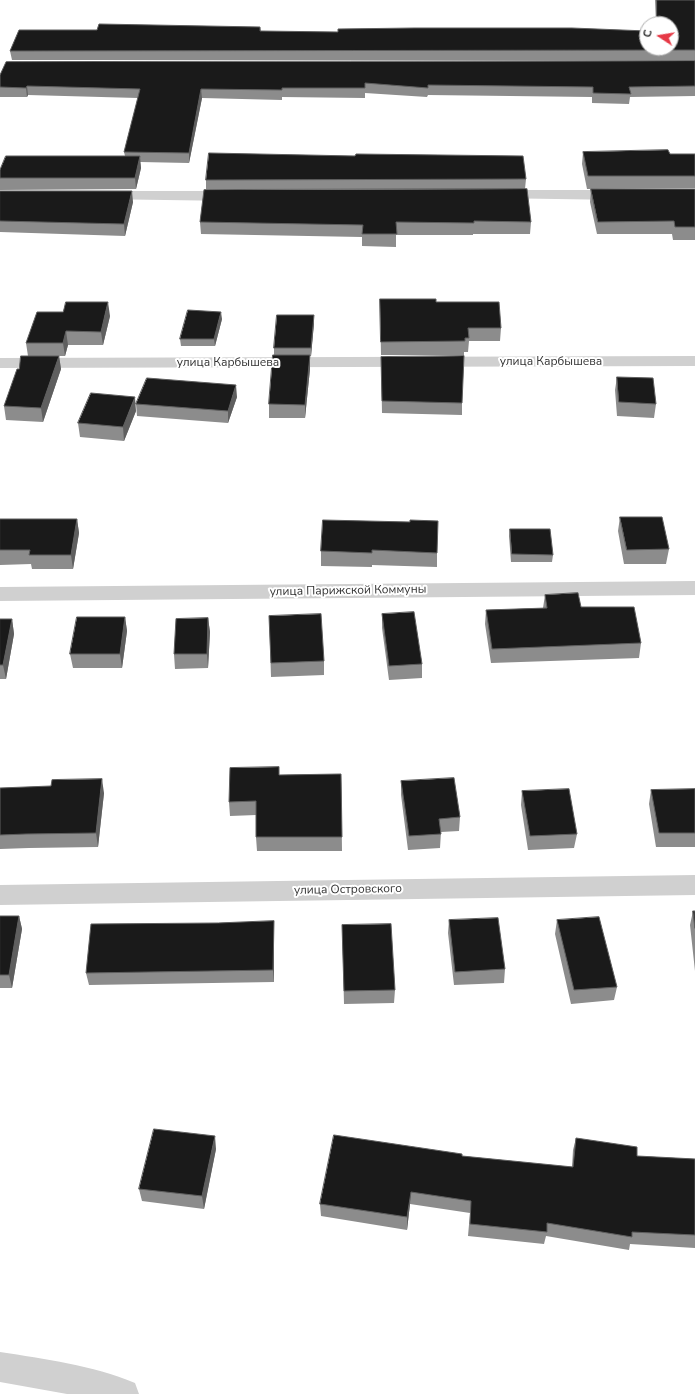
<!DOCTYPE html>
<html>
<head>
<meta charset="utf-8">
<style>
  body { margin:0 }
  #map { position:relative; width:695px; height:1394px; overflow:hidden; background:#fff; font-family:"Nunito Sans",sans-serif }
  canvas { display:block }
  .north { position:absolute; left:639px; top:16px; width:40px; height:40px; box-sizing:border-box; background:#fff; border:1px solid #adadad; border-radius:50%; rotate:282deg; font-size:11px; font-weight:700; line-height:16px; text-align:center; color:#333 }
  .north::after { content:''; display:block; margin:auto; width:14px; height:18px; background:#e63946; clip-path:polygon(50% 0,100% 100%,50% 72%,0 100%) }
</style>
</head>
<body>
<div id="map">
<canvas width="695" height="1394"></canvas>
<div class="north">С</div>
</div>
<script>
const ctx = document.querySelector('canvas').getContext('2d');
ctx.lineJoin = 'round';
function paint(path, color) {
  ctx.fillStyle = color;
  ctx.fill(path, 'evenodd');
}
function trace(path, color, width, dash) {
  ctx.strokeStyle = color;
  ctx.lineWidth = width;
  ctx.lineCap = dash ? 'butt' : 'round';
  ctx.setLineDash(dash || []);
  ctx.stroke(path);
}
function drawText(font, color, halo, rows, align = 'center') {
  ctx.font = font + ' "Nunito Sans",sans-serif';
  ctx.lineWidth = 4;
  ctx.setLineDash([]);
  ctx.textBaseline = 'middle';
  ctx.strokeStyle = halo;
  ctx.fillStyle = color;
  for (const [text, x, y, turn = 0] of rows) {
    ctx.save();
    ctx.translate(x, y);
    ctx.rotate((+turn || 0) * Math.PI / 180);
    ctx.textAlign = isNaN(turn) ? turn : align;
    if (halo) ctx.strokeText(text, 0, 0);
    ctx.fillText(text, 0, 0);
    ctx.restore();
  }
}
paint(new Path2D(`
  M 497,190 L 621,190 L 627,192 L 629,195 L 627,198 L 621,200 L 491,198 L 489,195 L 491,192 Z
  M 103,191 L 233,191 L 239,193 L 241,196 L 239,199 L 233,201 L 97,199 L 95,196 L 97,193 Z
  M 695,356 L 695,366 L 0,368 L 0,358 Z
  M 695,581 L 695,595 L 0,601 L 0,587 Z
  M 695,875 L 695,895 L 0,905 L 0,885 Z
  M 0,1352 C 45,1359 92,1365 135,1383 L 139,1394 L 67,1394 L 0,1382 Z`), '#d0d0d0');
paint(new Path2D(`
  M 655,0 L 695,0 L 695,60 L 12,60 L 10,51 L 97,30 L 260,27 L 261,31 L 647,48 L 671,24 L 656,24 Z
  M 695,61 L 695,96 L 630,97 L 629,104 L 592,103 L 592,97 L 428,95 L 427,97 L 365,93 L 365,98 L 282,97 L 282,100 L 202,98 L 189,163 L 140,162 L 141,168 L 136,189 L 0,190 L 0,170 L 125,156 L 124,152 L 138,98 L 28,95 L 27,97 L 0,97 L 0,75 Z
  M 583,152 L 670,154 L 695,154 L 695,188 L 587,189 L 582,164 Z
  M 355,156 L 526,179 L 525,189 L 206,189 L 206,180 Z
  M 591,189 L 695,189 L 695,240 L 673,240 L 672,234 L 597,234 L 590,202 Z
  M 204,190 L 531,222 L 530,234 L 473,234 L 473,235 L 396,235 L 396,247 L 362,246 L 362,237 L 201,234 L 200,222 Z
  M 0,191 L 133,202 L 125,236 L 0,232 Z
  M 380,299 L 436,302 L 501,328 L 500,341 L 469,341 L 468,352 L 464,352 L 464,355 L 381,355 Z
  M 110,316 L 103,345 L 68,345 L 65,356 L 59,356 L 61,369 L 43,422 L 6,420 L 4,406 L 19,369 L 28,356 L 26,343 Z
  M 222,319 L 215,346 L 181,346 L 180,339 Z
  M 314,323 L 311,356 L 310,356 L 310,369 L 305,418 L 269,418 L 269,404 L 274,355 L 274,348 Z
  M 381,357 L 462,403 L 462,415 L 382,413 Z
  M 617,377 L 656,404 L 654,418 L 617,416 L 615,390 Z
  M 237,397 L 228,423 L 137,416 L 136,404 Z
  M 136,411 L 124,441 L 80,437 L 78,423 Z
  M 620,517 L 669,549 L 666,564 L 624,564 L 618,531 Z
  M 0,519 L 77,519 L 79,533 L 73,569 L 32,569 L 31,564 L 0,565 Z
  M 323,520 L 437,553 L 437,567 L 372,565 L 372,567 L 321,566 L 321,551 Z
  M 510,529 L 553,555 L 552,562 L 511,562 L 509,536 Z
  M 545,595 L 581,607 L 641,643 L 639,658 L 491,663 L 485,624 L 486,610 L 543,608 Z
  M 382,614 L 422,664 L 422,678 L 389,680 L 382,628 Z
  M 269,616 L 324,661 L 324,675 L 271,677 Z
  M 125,617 L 127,631 L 122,668 L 73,668 L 70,654 Z
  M 208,618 L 210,632 L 208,668 L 175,669 L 174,654 Z
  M 0,619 L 12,619 L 14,634 L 6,679 L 0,679 Z
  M 341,774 L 342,851 L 257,851 L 256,837 L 256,815 L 230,816 L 229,802 L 279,775 Z
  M 401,781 L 460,817 L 459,831 L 441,832 L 440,848 L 408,850 L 401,795 Z
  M 0,788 L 104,793 L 98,847 L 29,848 L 0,849 Z
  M 695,789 L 695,847 L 656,847 L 649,804 L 651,790 Z
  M 522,791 L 577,834 L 574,848 L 528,850 L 521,805 Z
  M 693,911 L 695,911 L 695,971 L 690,925 Z
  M 0,916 L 19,916 L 22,929 L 12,988 L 0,988 Z
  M 449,920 L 505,969 L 504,983 L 454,985 L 448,933 Z
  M 557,920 L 617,987 L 614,1000 L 571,1004 L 555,934 Z
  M 274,921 L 274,982 L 89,985 L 86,973 L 218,923 Z
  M 342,925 L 395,990 L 394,1003 L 344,1004 Z
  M 576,1138 L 637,1156 L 695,1159 L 695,1248 L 630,1244 L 629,1250 L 546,1236 L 544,1244 L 468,1236 L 470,1213 L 410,1204 L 407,1230 L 321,1216 L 320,1204 L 462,1156 L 572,1167 L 573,1150 Z
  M 216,1149 L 204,1209 L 142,1201 L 139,1189 Z`), '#8c8c8c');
paint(new Path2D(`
  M 27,86 L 28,95 L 27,97 L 26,88 Z
  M 201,89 L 202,98 L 189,163 L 189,153 Z
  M 140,156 L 141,168 L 136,189 L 135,178 Z
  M 132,191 L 133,202 L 125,236 L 124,224 Z
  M 108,302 L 110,316 L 103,345 L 101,332 Z
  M 221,312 L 222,319 L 215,346 L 214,339 Z
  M 314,315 L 314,323 L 311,356 L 311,348 Z
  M 66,331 L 68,345 L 65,356 L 63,343 Z
  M 310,355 L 310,369 L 305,418 L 305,405 Z
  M 59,356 L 61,369 L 43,422 L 41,408 Z
  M 236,385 L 237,397 L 228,423 L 228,411 Z
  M 135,397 L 136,411 L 124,441 L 123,427 Z
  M 77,519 L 79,533 L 73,569 L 71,555 Z
  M 125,617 L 127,631 L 122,668 L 120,654 Z
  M 208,618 L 210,632 L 208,668 L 207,654 Z
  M 12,619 L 14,634 L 6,679 L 3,665 Z
  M 102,779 L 104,793 L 98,847 L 96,833 Z
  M 19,916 L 22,929 L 12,988 L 9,975 Z
  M 274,921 L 274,982 L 273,970 Z
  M 215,1136 L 216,1149 L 204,1209 L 202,1196 Z
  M 411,1192 L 410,1204 L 407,1230 L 407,1217 Z`), '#5f5f5f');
const building = new Path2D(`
  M 657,0 L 695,0 L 695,50 L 10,51 L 19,30 L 97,30 L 99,24 L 260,27 L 260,31 L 338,32 L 338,29 L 414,28 L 572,28 L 647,31 L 647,48 L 671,48 L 671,24 L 657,24 Z
  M 695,61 L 695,86 L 629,87 L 631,94 L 593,93 L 593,87 L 428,85 L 428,88 L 365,83 L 365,88 L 282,88 L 282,90 L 201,89 L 189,153 L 124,152 L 140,89 L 27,86 L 26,88 L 0,87 L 0,75 L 6,62 Z
  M 668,150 L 670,154 L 695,154 L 695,176 L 588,176 L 583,152 Z
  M 209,153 L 355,156 L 356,154 L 523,156 L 526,179 L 206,180 Z
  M 6,156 L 140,156 L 135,178 L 0,178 L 0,170 Z
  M 527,189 L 531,222 L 474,221 L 474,223 L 396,222 L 397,234 L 362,234 L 363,225 L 200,222 L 204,190 Z
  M 591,189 L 695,189 L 695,227 L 675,227 L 674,221 L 598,222 Z
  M 0,191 L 132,191 L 124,224 L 0,221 Z
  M 380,299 L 436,299 L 436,302 L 499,302 L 501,328 L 468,328 L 469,338 L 465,338 L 465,341 L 381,342 Z
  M 66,302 L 108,302 L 101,332 L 66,331 L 63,343 L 26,343 L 37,312 L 63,312 Z
  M 188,310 L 221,312 L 214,339 L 180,339 Z
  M 277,315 L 314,315 L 311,348 L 274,348 Z
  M 273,355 L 310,355 L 305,405 L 269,404 Z
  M 21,356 L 59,356 L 41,408 L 4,406 L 17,369 L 19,369 Z
  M 464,356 L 462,403 L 382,401 L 381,357 Z
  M 617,377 L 653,378 L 656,404 L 619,402 Z
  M 147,378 L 236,385 L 228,411 L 136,404 Z
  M 91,393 L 135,397 L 123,427 L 78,423 Z
  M 620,517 L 662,517 L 669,549 L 627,550 Z
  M 0,519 L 77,519 L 71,555 L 29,555 L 30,550 L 0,550 Z
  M 323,520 L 410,522 L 410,520 L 438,521 L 437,553 L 372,550 L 372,553 L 321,551 Z
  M 510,529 L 550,529 L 553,555 L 512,554 Z
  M 578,593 L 581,607 L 634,607 L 641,643 L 492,649 L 486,610 L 547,608 L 545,595 Z
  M 414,612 L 422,664 L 389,666 L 382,614 Z
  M 321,614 L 324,661 L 271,663 L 269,616 Z
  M 77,617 L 125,617 L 120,654 L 70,654 Z
  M 208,618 L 207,654 L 174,654 L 176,619 Z
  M 0,619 L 12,619 L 3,665 L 0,665 Z
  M 279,767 L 279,775 L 341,774 L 342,837 L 256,837 L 256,801 L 229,802 L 230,768 Z
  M 454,778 L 460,817 L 439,819 L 441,834 L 409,836 L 401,781 Z
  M 102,779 L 96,833 L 26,834 L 0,835 L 0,788 L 51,786 L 52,780 Z
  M 569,789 L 577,834 L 530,836 L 522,791 Z
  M 695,789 L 695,833 L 659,833 L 651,790 Z
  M 693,911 L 695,911 L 695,928 Z
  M 0,916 L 19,916 L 9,975 L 0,975 Z
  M 599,917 L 617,987 L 574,990 L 557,920 Z
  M 498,918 L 505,969 L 455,972 L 449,920 Z
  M 274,921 L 273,970 L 86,973 L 91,924 L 218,923 Z
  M 391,924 L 395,990 L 344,991 L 342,925 Z
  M 154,1129 L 215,1136 L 202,1196 L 139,1189 Z
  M 334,1135 L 462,1154 L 462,1156 L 573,1167 L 576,1138 L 637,1147 L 637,1156 L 695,1159 L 695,1235 L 632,1232 L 632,1237 L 547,1223 L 547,1232 L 470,1224 L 471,1201 L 411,1192 L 407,1217 L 320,1204 Z`);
paint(building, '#1a1a1a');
trace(building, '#5f5f5f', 1);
drawText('12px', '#333', '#fff', [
  ["улица Карбышева",551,362],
  ["улица Карбышева",228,363],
  ["улица Парижской Коммуны",348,591,-1],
  ["улица Островского",348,890,-1]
]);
</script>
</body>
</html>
